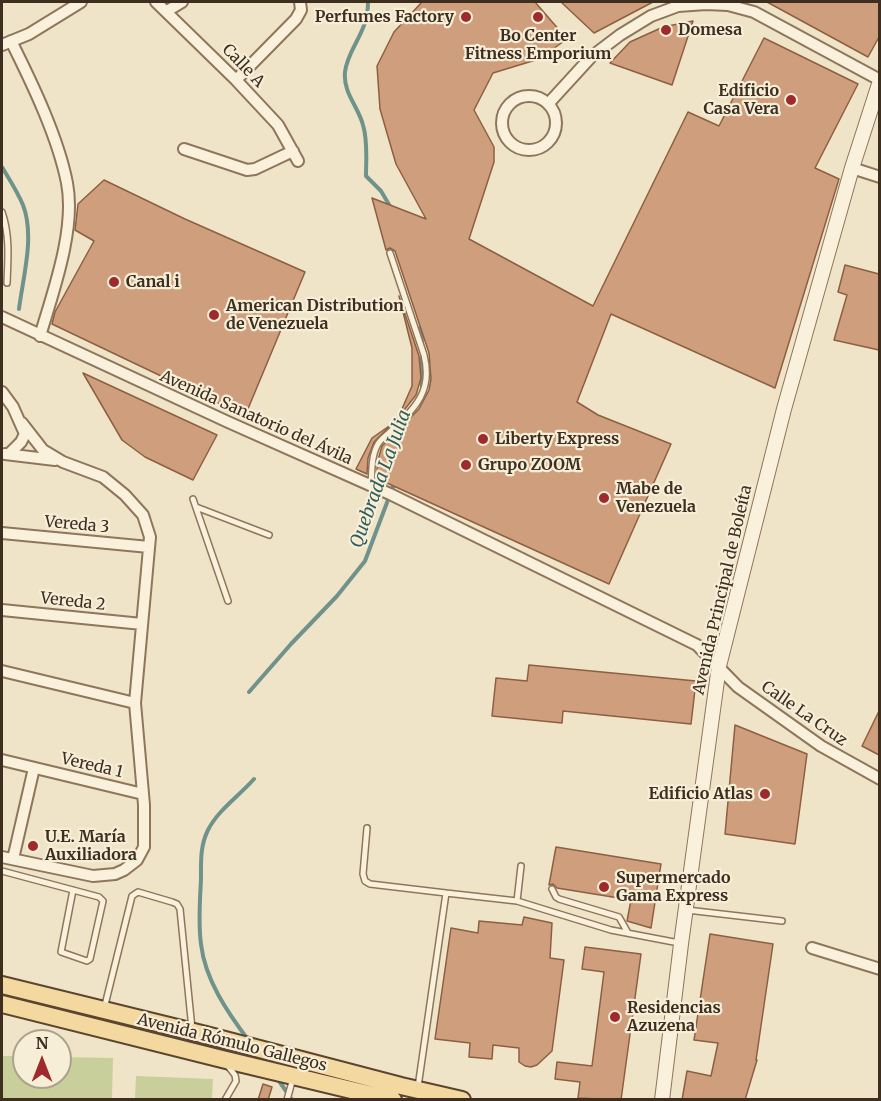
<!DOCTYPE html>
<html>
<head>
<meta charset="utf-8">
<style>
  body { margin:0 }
  #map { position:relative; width:881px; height:1101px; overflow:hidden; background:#f0e4c8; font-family:Merriweather,serif }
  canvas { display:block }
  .frame { position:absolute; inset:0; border:3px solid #3d2e20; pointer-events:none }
  .north { position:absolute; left:12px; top:1029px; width:60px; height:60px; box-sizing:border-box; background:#f7eed8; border:2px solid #ada18e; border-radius:50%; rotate:0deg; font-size:16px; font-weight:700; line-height:24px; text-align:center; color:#3d2e20 }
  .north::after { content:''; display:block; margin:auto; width:21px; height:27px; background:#9e2a2b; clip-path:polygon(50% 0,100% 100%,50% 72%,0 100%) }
</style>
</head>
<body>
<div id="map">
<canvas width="881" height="1101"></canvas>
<div class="frame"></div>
<div class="north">N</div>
</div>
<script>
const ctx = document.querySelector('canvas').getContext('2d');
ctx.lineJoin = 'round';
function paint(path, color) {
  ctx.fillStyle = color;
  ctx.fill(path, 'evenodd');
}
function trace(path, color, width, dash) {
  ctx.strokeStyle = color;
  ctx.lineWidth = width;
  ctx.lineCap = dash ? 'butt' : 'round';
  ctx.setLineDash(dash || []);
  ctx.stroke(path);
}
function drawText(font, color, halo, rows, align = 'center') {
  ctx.font = font + ' Merriweather,serif';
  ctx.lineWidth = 4.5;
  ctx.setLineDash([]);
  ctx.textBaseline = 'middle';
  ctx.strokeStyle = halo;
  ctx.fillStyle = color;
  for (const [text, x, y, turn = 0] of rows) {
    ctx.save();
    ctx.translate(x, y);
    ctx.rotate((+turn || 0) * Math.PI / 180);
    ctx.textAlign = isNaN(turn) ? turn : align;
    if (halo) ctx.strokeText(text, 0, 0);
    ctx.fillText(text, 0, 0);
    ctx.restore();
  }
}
paint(new Path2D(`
  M 2,1056 L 24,1056 L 24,1077 L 60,1077 L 60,1057 L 113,1058 L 112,1099 L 2,1099 Z
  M 136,1076 L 213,1079 L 212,1099 L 135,1099 Z`), '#c9cf9b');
trace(new Path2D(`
  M 368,2 C 368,34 348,47 345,72 C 343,93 358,106 363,125 C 368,141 366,160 366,176 L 381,191 L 391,208
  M 2,167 C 9,179 17,191 23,205 C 35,236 23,277 19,309
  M 421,327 L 422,343
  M 422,354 L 422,388
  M 249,692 L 291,644 L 337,596 L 365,561 L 394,484
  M 249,1041 C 228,1013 205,980 201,944 C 198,923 200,900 201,879 C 201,862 200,846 208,830 C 218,810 239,796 254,779
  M 277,1078 L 292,1100`), '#6f938a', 4);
const building = new Path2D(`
  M 422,2 L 535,2 L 567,39 L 539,59 L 493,73 L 474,110 L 494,147 L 494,162 L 469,239 L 593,306 L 688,112 L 719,126 L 764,38 L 858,84 L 815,168 L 839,179 L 775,388 L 611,314 L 577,402 L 598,415 L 671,444 L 609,584 L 376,478 L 378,460 L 382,446 L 419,409 L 429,390 L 431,379 L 429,353 L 395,251 L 390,248 L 386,250 L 372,198 L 426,219 L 396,164 L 380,109 L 377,66 L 394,32 Z
  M 561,2 L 653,2 L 594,33 Z
  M 767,2 L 879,2 L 879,37 L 868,57 Z
  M 693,21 L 672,85 L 610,63 L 630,42 L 663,27 Z
  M 104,180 L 185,219 L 305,272 L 245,416 L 52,324 L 55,312 L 94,241 L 75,230 L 78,204 Z
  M 845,265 L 879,274 L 879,350 L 834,340 L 847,295 L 838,292 Z
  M 399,296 L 419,356 L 421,378 L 416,395 L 398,418 L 412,386 L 412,348 Z
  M 83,373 L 217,435 L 193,480 L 145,457 L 122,440 Z
  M 392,424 L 374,442 L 368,458 L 367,474 L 356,469 L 372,438 Z
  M 529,665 L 696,681 L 691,724 L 563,711 L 562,723 L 492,716 L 496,678 L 527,681 Z
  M 879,711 L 879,755 L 862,746 Z
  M 735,725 L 807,754 L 795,844 L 725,834 Z
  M 556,847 L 661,864 L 651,928 L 627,921 L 631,900 L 557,888 L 553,884 L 549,885 Z
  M 524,917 L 552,923 L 550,958 L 564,960 L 552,1051 L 537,1065 L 531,1067 L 525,1066 L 519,1062 L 519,1048 L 493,1045 L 492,1059 L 469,1057 L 470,1043 L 435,1039 L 451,928 L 478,933 L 479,921 L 522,925 Z
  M 710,934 L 773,944 L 756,1060 L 757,1060 L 745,1100 L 682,1100 L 687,1071 L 711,1076 L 718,1043 L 694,1040 Z
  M 585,947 L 641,954 L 621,1100 L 578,1098 L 580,1082 L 555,1079 L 557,1062 L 592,1066 L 604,972 L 582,969 Z
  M 263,1084 L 272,1087 L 268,1100 L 258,1100 Z`);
paint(building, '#cf9f7d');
trace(building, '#8d5f41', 1.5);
const service = new Path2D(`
  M 2,212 C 10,235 8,259 7,283
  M 371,485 C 372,472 371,456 378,444 C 381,439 387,435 391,431 C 416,407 433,391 424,355 L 390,253
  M 193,499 L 228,601
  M 196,507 L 269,535
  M 367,828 L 363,874 L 365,881 L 370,884 L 446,893
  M 2,871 L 99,897 L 103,901 L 90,959 L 87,961 L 61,952 L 73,890
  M 552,889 L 556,897 L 559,899 L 619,917 L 628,933
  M 517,901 L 521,866
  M 687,910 L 782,921
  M 104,1009 L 132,896 L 138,892 L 172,902 L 177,904 L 180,909 L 192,1029
  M 418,1087 L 446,893 L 517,901 L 611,930 L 679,943
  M 225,1100 L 236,1081 L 235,1075 L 227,1065
  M 287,1100 L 293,1078`);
const minor = new Path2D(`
  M 156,2 L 236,80 L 278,125 L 298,161
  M 167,11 L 182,2
  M 11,41 C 32,83 58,137 67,183 C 76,229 53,292 40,336
  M 2,45 L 29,34 L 81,2
  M 236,80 L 296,19 L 301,10 L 300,2
  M502 123a27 27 0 1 1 54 0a27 27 0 1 1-54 0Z
  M 548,104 L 591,57 L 620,35 L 651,16 L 678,6 L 706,4 L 728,5 L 754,12 L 880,80
  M 184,149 L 247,170 L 255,169 L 293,151
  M 852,168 L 880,177
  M 2,317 L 228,422 L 390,494 L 697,645 L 738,687 L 821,746 L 880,779
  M 2,392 L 13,407 L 25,434 L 21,442 L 9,454
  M 5,454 L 55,460
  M 2,533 L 149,547
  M 2,610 L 142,624
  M 2,671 L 135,703
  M 2,760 L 143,794
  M 2,857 L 93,876 L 115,874 L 124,870 L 137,860 L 144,847 L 144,805 L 135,703 L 150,537 L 143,515 L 125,495 L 103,477 L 63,462 L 43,450 L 22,423
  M 13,859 L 34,768
  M 812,948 L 880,969`);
const tertiary = new Path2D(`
  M 662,1100 L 681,944 L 719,666 L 784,409 L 852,168 L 880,81`);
const primary = new Path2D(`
  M 2,985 L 206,1035 L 401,1086 L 462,1100
  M 2,1004 L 222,1059 L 393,1100`);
trace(service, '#8d765c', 8);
trace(minor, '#8d765c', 14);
trace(tertiary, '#8d765c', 16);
trace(primary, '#5b4430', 20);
trace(service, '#faf1dc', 5);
trace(minor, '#faf1dc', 10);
trace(tertiary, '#faf1dc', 14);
trace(primary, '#f3d9a0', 16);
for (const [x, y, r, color] of [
  [466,17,6,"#9e2a2b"],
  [538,17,6,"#9e2a2b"],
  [666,30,6,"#9e2a2b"],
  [791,100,6,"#9e2a2b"],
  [114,282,6,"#9e2a2b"],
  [214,315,6,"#9e2a2b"],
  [483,439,6,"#9e2a2b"],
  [466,465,6,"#9e2a2b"],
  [604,498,6,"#9e2a2b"],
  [765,794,6,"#9e2a2b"],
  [33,846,6,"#9e2a2b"],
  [604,887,6,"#9e2a2b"],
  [615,1017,6,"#9e2a2b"]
]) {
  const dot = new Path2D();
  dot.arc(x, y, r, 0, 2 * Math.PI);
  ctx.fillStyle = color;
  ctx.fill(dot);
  trace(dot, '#f7eed8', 2);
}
drawText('bold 16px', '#3d2e20', '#f7eed8', [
  ["Perfumes Factory",454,17,"right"],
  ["Domesa",678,30],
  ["Bo Center",538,36,"center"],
  ["Fitness Emporium",538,54,"center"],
  ["Edificio",779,91,"right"],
  ["Casa Vera",779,109,"right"],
  ["Canal i",126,282],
  ["American Distribution",226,306],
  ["de Venezuela",226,324],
  ["Liberty Express",495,439],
  ["Grupo ZOOM",478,465],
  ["Mabe de",616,489],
  ["Venezuela",616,507],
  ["Edificio Atlas",753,794,"right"],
  ["U.E. María",45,837],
  ["Auxiliadora",45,855],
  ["Supermercado",616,878],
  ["Gama Express",616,896],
  ["Residencias",627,1008],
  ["Azuzena",627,1026]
], 'left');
drawText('16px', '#3d2e20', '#f7eed8', [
  ["Calle A",243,66,46],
  ["Avenida Sanatorio del Ávila",256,418,24],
  ["Vereda 3",77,525,5],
  ["Avenida Principal de Boleíta",723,590,-77],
  ["Vereda 2",73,602,6],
  ["Calle La Cruz",804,714,35],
  ["Vereda 1",92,766,13],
  ["Avenida Rómulo Gallegos",232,1043,14]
]);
drawText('italic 18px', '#2f5d5a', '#f7eed8', [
  ["Quebrada La Julia",381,479,-70]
]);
</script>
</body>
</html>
